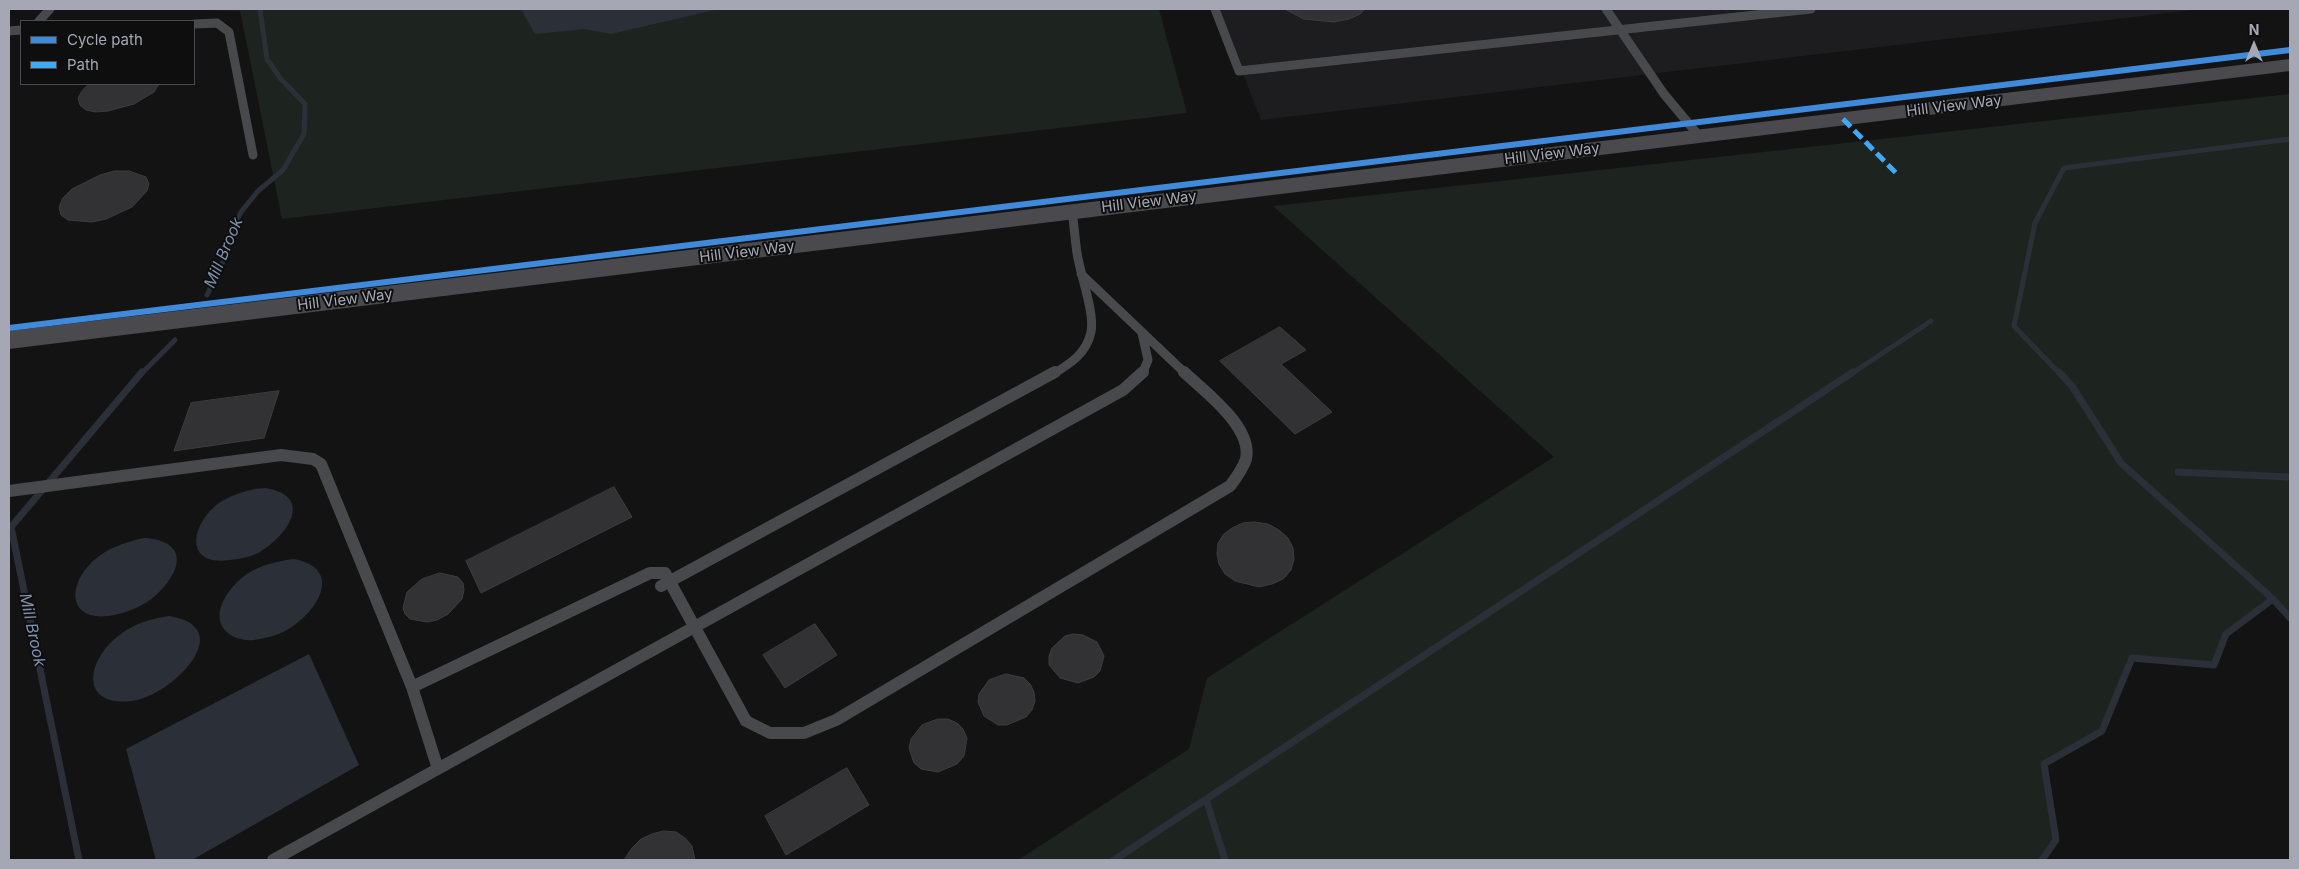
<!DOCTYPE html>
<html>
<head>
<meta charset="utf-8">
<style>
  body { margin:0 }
  #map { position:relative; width:2299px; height:869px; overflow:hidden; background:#131313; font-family:Inter,sans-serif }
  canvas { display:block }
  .frame { position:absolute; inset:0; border:10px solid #a5a7b4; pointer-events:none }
  .legend { position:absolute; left:20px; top:20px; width:175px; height:65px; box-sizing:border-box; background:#0e0e0f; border:1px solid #4a4b51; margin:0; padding:6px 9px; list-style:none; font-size:15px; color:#a5a7b4 }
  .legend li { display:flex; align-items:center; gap:10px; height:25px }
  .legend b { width:25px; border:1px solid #4a4b51 }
  .north { position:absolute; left:2229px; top:20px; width:50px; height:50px; -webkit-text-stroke:4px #0e0e0f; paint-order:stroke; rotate:0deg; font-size:14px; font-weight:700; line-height:20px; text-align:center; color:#a5a7b4 }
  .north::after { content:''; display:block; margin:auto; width:18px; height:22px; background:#a5a7b4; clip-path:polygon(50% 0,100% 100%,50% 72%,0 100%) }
</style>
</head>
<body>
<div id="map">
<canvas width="2299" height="869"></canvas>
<div class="frame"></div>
<ul class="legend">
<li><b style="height:6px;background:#408adc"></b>Cycle path</li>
<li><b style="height:6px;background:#3fa9f5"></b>Path</li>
</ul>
<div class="north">N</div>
</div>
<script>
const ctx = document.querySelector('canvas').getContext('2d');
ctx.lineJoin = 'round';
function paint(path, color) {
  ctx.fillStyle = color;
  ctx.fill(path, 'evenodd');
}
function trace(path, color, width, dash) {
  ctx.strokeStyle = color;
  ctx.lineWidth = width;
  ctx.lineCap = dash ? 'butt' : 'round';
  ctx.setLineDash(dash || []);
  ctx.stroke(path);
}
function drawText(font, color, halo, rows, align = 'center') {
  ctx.font = font + ' Inter,sans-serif';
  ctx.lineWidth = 4;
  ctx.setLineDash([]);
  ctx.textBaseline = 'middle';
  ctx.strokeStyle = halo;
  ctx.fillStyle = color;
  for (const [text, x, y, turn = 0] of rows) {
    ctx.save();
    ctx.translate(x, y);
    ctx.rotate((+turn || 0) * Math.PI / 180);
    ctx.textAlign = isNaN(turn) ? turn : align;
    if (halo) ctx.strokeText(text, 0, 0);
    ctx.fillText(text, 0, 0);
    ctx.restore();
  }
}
paint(new Path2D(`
  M 1218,9 L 2201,9 L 1261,120 Z`), '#1d1d1f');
paint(new Path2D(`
  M 175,9 L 1159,9 L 1187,113 L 282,219 L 240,11 Z
  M 2290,94 L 2290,618 L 2273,599 L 2226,634 L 2214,665 L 2131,658 L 2102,731 L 2044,764 L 2056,840 L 2042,860 L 1018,860 L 1189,749 L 1207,678 L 1554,457 L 1273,206 Z`), '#1d231f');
paint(new Path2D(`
  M 521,9 L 719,9 L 611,34 L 585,29 L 535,34 Z
  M 265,488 C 315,496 288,535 260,552 C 251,557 240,559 230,560 C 181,567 192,520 222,501 C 236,493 250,489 265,488 Z
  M 144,538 C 190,541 182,572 155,596 C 144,606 128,612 114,615 C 69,624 65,587 93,561 C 107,548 126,542 144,538 Z
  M 294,559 C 345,569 317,613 287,630 C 277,636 265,638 254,640 C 247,641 238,639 232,636 C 205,619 228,587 247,574 C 261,565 277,561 294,559 Z
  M 169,616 C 240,627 172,696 132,701 C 80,707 86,662 117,637 C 132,624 150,619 169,616 Z
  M 309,654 L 359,765 L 192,860 L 156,860 L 126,749 Z`), '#2b3038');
trace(new Path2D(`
  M 207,295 L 228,251 L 230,233 L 241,212 L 258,191 L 283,170 L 304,134 L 305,104 L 280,78 L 267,59 L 260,9
  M 141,374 L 175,340
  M 1851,374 L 1931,321
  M 2060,374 L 2014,326 L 2035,223 L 2064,168 L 2290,139`), '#2b3038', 5);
trace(new Path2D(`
  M 2059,372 L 2072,386 L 2121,463 L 2273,599 L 2290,618
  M 2178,472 L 2290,477
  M 1206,799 L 1225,860
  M 79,860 L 11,527 L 142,372
  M 1114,860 L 1853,372
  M 2042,860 L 2056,840 L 2044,764 L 2102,731 L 2132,658 L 2214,665 L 2226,634 L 2273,599`), '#2b3038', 7);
const building = new Path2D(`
  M 1285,9 L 1365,9 L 1360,14 L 1349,19 L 1334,22 L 1304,19 Z
  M 89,84 L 159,84 L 154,92 L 134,104 L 108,111 L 96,112 L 86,110 L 80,105 L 78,98 L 82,91 Z
  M 115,171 L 129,171 L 146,177 L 149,184 L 147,191 L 132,207 L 106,219 L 92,222 L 68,220 L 61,215 L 59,207 L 63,198 L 72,189 L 100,175 Z
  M 1280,327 L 1306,350 L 1281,364 L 1332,412 L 1295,434 L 1220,361 Z
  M 279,391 L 264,438 L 174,451 L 191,403 Z
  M 614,487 L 632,517 L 481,593 L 466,561 Z
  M 1255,522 L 1268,524 L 1279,530 L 1288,538 L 1293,548 L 1294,559 L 1291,570 L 1283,579 L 1272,584 L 1259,587 L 1235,581 L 1225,574 L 1219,564 L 1217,554 L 1218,543 L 1224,534 L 1232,528 L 1243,523 Z
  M 440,573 L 458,577 L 463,583 L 464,590 L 462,599 L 448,614 L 437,620 L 427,622 L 410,619 L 405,614 L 403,608 L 407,592 L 422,579 Z
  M 815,624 L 837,655 L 785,688 L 763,655 Z
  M 1074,634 L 1083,635 L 1097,642 L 1104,656 L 1100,671 L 1094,677 L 1078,683 L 1060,678 L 1049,665 L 1049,656 L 1052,648 L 1065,636 Z
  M 1006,674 L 1024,678 L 1030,684 L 1034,692 L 1035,701 L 1032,710 L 1026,717 L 1007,725 L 998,725 L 984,716 L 978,702 L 979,694 L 989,680 Z
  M 938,719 L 948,719 L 957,723 L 963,729 L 967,738 L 964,756 L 957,764 L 938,772 L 921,769 L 914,763 L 909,748 L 911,739 L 922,725 Z
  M 847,768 L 869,805 L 786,855 L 765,816 Z
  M 664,831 L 676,832 L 685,838 L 692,846 L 695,860 L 624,860 L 632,848 L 641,839 L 652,834 Z`);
paint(building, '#323234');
trace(building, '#3c3d3f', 1);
trace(new Path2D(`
  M 1215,9 L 1239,71 L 1811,9
  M 1606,9 L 1664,94 L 1699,136
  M 39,21 L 50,9
  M 194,24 L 217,23 L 229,32 L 253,155
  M 9,31 L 21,30
  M 1081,274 L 1186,374
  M 1142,333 L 1148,360 L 1142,374
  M 1053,374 C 1070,364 1087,353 1091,332 C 1095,313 1080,274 1077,253 C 1075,239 1074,225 1072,211`), '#48494c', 9);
trace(new Path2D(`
  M 9,491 L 281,455 L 313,459 L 321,464 L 412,687 L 438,769
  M 661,586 L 1055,372
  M 412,687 L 650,573 L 665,573 L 746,721 L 770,733 L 804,733 L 836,720 L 1230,486 C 1236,478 1243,469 1246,459 C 1253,427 1205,392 1184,372
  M 273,860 L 1123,390 L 1143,372`), '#48494c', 12);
paint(new Path2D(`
  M 2290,59 L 2290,71 L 9,349 L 9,331 Z`), '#4a4a4e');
trace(new Path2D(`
  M 1843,119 L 1899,176`), '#3fa9f5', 5, [11, 5]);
trace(new Path2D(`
  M 9,328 L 2290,50`), '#408adc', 6);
drawText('15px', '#a5a7b4', '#0e0e0f', [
  ["Hill View Way",1954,106,-7],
  ["Hill View Way",1552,154,-7],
  ["Hill View Way",1149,202,-7],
  ["Hill View Way",747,252,-7],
  ["Hill View Way",345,300,-7]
]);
drawText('italic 16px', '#7d8fad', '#0e0e0f', [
  ["Mill Brook",224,253,-67],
  ["Mill Brook",32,630,78]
]);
</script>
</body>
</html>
